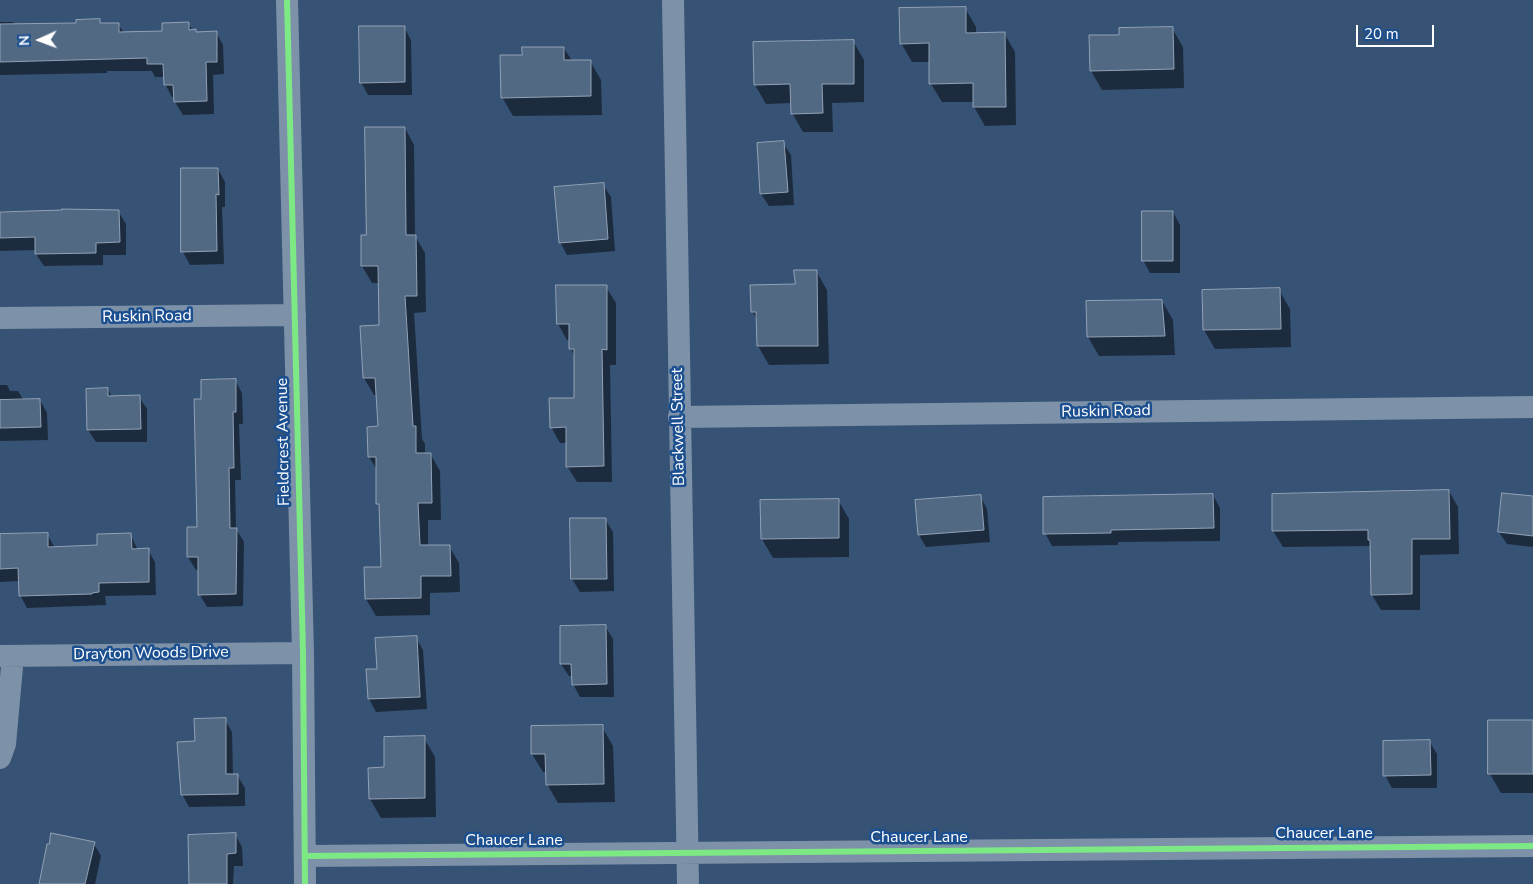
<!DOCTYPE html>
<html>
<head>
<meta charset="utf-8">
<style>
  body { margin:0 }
  #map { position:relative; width:1533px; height:884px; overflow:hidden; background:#365274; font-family:"Nunito Sans",sans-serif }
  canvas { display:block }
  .north { position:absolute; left:15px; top:15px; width:50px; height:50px; -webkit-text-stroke:4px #1b4f8f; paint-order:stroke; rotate:268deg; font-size:14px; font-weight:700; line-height:20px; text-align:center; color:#fff }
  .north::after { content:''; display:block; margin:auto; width:18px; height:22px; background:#fff; clip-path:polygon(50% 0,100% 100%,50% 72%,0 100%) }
  .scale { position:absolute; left:1356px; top:25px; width:78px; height:22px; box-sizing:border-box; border:2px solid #fff; border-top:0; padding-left:6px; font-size:15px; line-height:18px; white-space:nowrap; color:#fff; -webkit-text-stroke:4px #1b4f8f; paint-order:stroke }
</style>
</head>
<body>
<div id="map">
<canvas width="1533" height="884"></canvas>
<div class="north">N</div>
<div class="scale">20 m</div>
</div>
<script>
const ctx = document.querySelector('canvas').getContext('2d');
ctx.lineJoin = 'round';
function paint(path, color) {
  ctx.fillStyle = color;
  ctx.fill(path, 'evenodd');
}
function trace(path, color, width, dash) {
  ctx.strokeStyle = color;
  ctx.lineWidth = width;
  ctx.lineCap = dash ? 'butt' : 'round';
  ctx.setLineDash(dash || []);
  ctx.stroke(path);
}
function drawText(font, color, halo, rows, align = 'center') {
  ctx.font = font + ' "Nunito Sans",sans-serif';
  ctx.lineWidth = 5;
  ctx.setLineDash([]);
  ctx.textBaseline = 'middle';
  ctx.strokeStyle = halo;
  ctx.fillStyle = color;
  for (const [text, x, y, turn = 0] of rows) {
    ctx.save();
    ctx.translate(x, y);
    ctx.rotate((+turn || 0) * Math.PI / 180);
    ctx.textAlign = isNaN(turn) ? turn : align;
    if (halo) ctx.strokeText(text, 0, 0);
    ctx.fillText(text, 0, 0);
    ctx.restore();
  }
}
paint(new Path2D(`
  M 965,8 L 976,27 L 976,34 L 1004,33 L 1015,52 L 1016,125 L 985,126 L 974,107 L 974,102 L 942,102 L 931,84 L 930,62 L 912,62 L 901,43 Z
  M 99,21 L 102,24 L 118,24 L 124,33 L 163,32 L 188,23 L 193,31 L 196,33 L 216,32 L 223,45 L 224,74 L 213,75 L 214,114 L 183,115 L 175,102 L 175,97 L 172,97 L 165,84 L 165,77 L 155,77 L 152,71 L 107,71 L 107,73 L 0,75 L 0,22 L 13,22 L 15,25 L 77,24 Z
  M 404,27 L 411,40 L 412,95 L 368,95 L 361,82 Z
  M 1172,28 L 1183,47 L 1184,88 L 1102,90 L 1091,71 L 1120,36 Z
  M 853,41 L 864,60 L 864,102 L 832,103 L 833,132 L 803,132 L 792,113 L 792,103 L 766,104 L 755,85 Z
  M 564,48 L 572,61 L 590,61 L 601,80 L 602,115 L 513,116 L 502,97 L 523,56 Z
  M 405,128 L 414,145 L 415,236 L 425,253 L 426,312 L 414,313 L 422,439 L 425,444 L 425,455 L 431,455 L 440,471 L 441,520 L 428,520 L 428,546 L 449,546 L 459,563 L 460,592 L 430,593 L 430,615 L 376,616 L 366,599 L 382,568 L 381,509 L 378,503 L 377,470 L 369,457 L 379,428 L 377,395 L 374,395 L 364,378 L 361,328 L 381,326 L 380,283 L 372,283 L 362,266 L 367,236 Z
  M 783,143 L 791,155 L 794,205 L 769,206 L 761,194 Z
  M 182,169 L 218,169 L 225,182 L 225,207 L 222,207 L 224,264 L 190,265 L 183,252 Z
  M 603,185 L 611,197 L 615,251 L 567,255 L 560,242 Z
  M 0,211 L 118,211 L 126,224 L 126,255 L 103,255 L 103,265 L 44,266 L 36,254 L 36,250 L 0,251 Z
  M 1173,212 L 1180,225 L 1180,273 L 1150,273 L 1143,260 Z
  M 816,271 L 827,290 L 829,364 L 769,365 L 758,346 L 758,321 L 752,311 L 796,286 Z
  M 606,287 L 616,303 L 616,365 L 610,365 L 612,482 L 577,482 L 567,466 L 567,443 L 560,443 L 551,427 L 575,399 L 575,357 L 571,349 L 571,340 L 567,340 L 558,324 Z
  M 1279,290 L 1290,309 L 1291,347 L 1215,349 L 1204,330 Z
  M 1162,301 L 1173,320 L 1175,355 L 1099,356 L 1088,337 Z
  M 235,380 L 242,393 L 243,424 L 239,424 L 241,480 L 235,480 L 236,529 L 244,542 L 243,606 L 207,607 L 200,595 L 199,570 L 196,570 L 188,557 L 198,529 L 203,401 Z
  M 0,385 L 7,385 L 10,391 L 18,391 L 24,401 L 40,400 L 47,413 L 48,440 L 0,441 Z
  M 108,389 L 112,397 L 139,397 L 147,409 L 147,442 L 96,442 L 88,430 Z
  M 1449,491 L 1458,507 L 1459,554 L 1420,555 L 1420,610 L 1381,610 L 1372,595 L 1372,546 L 1283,547 L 1273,531 L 1273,495 Z
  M 1213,495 L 1220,508 L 1220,541 L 1118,542 L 1118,545 L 1052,546 L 1045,533 Z
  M 980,496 L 987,509 L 990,542 L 926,547 L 919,535 Z
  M 1533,497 L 1533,547 L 1507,544 L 1499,532 Z
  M 838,500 L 849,519 L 849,557 L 773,558 L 762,539 Z
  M 571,519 L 605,519 L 613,532 L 614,591 L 580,592 L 572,579 Z
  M 47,534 L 55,548 L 98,546 L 130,534 L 138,550 L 148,550 L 155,562 L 156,595 L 105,596 L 106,605 L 27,608 L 20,595 L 20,581 L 0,582 L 0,535 Z
  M 605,626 L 613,639 L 614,697 L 580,697 L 573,684 L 573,676 L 569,676 L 561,664 Z
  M 416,638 L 423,650 L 427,709 L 376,712 L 369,699 L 378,670 Z
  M 225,720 L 232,732 L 233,775 L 237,775 L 245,788 L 245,806 L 189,807 L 182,794 L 196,743 Z
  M 1533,721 L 1533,793 L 1501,793 L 1490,774 Z
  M 602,727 L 613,746 L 615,802 L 558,803 L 547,784 L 547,772 L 543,772 L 532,754 Z
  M 424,738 L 435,757 L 436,817 L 381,818 L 370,799 Z
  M 1429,741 L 1437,754 L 1437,788 L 1392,788 L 1385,775 Z
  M 235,834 L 242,847 L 243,866 L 234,866 L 233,884 L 190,884 Z
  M 94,844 L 101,856 L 95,884 L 42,884 Z`), '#0007');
const building = new Path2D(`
  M 966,7 L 966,33 L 1005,32 L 1006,107 L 973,107 L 973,83 L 929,84 L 929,43 L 900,44 L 899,8 Z
  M 100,19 L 100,23 L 119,23 L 119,32 L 162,31 L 162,23 L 189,22 L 189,30 L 196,29 L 196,32 L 217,31 L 217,62 L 206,62 L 207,101 L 174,102 L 173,85 L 164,85 L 163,64 L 147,64 L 147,58 L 0,62 L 0,24 L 76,23 L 76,20 Z
  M 359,26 L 405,26 L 405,82 L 360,83 Z
  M 1173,27 L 1174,69 L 1090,71 L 1089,35 L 1119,35 L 1119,28 Z
  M 854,40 L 854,84 L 822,84 L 823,113 L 791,114 L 790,84 L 754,85 L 753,42 Z
  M 522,47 L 564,47 L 564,60 L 591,60 L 591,96 L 501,98 L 500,55 L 522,55 Z
  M 365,127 L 405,127 L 406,235 L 416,235 L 417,296 L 405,296 L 413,426 L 416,426 L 416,453 L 431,453 L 432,503 L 418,503 L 420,545 L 450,545 L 451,576 L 421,576 L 421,598 L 365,599 L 364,567 L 381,567 L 379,504 L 376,504 L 376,457 L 368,457 L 367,427 L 378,426 L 375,378 L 363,378 L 360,326 L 379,325 L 378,266 L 361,266 L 361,235 L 366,235 Z
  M 784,141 L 788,192 L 760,194 L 757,143 Z
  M 181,168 L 218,168 L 219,195 L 216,194 L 217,251 L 181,252 Z
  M 604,183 L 608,239 L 559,243 L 554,187 Z
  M 62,209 L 119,210 L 120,242 L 96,243 L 96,253 L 35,254 L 35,237 L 0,238 L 0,212 L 62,210 Z
  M 1142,211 L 1173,211 L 1173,261 L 1142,261 Z
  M 794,270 L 817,270 L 818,346 L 757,346 L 756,312 L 751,312 L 750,285 L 795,284 Z
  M 556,285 L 607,285 L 607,350 L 602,349 L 604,466 L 566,467 L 566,427 L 550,428 L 549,398 L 574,398 L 574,349 L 569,349 L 569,324 L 557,324 Z
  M 1280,288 L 1281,329 L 1203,330 L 1202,290 Z
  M 1162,300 L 1165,336 L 1087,337 L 1086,301 Z
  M 236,379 L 236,412 L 233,412 L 234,468 L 229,468 L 230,528 L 237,528 L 236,594 L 198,595 L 198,557 L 187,557 L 187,527 L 197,527 L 194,399 L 201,399 L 201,380 Z
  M 108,388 L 108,396 L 140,395 L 141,429 L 87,430 L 86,389 Z
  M 40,399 L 41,427 L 0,428 L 0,400 Z
  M 1449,490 L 1450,539 L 1412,539 L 1412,594 L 1371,595 L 1370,540 L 1368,540 L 1368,530 L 1272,531 L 1272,494 Z
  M 1502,493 L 1533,496 L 1533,536 L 1498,532 Z
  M 1213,494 L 1214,528 L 1111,530 L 1111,533 L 1043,534 L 1043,497 Z
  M 981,495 L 984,530 L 918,535 L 915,500 Z
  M 839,499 L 839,538 L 761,539 L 760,500 Z
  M 570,518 L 606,518 L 607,579 L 571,579 Z
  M 48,533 L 48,547 L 97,545 L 97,534 L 131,533 L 132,549 L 149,548 L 149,582 L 99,583 L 99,592 L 92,593 L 92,594 L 19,596 L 18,568 L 0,569 L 0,534 Z
  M 606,625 L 607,684 L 572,685 L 571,664 L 560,664 L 560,626 Z
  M 417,636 L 420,697 L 368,699 L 366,669 L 377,669 L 375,638 Z
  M 226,718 L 226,774 L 238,774 L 238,794 L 181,795 L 177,742 L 195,741 L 194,719 Z
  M 1488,720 L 1533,720 L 1533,774 L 1488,774 Z
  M 603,725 L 604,784 L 546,785 L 545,754 L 531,754 L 531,726 Z
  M 425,736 L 425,798 L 369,799 L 368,768 L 384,767 L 384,737 Z
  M 1430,740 L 1431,775 L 1383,776 L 1383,741 Z
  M 51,833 L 95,842 L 85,884 L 39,884 L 47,844 L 49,844 Z
  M 236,833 L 236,853 L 227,854 L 227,884 L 189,884 L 188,835 Z`);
paint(building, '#526984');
trace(building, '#92a2b6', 1);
trace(new Path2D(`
  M 287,0 L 303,653 L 305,884
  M 673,0 L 688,884
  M 0,318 L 295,315
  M 679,417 L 1533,407
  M 0,656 L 303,653
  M 0,758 L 5,744 L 13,656
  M 305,856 L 1533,846`), '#7d92a8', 22);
trace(new Path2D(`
  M 287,0 L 303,653 L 305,884
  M 305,856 L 1533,846`), '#7ce984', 6);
drawText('16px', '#fff', '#1b4f8f', [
  ["Ruskin Road",147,317,-1],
  ["Ruskin Road",1106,412,-1],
  ["Blackwell Street",679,427,-91],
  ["Fieldcrest Avenue",284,442,-91],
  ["Drayton Woods Drive",151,654,-1],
  ["Chaucer Lane",1324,834],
  ["Chaucer Lane",919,838],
  ["Chaucer Lane",514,841]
]);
</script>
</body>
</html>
